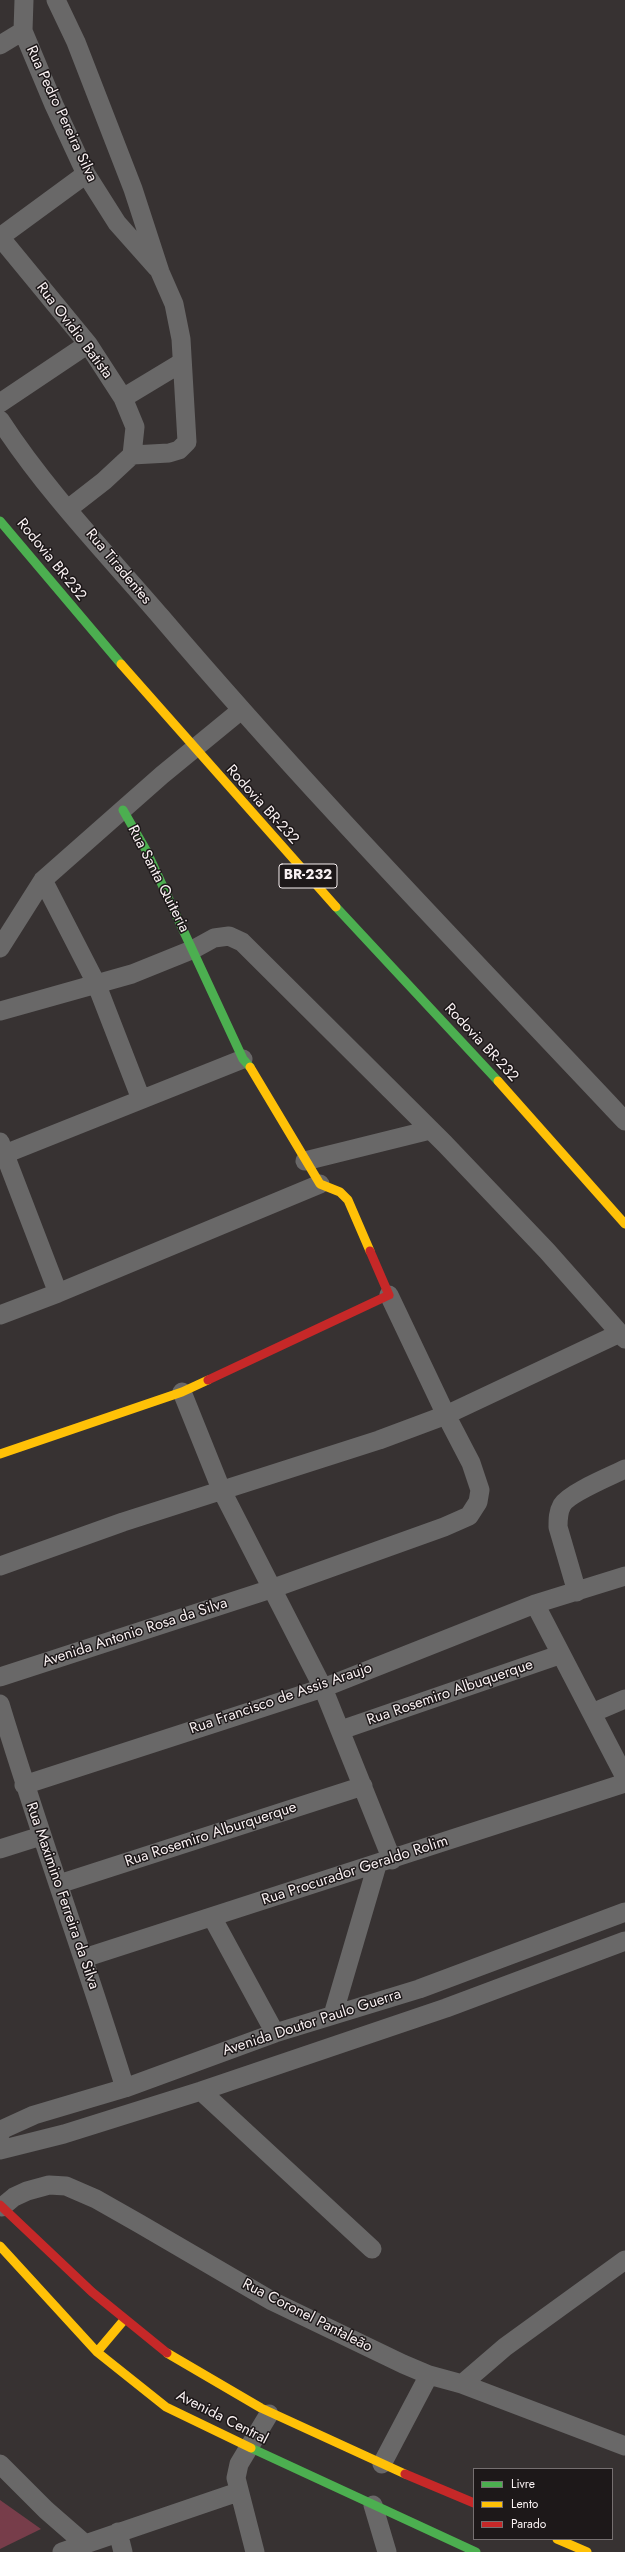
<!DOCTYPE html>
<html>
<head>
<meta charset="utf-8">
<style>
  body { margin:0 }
  #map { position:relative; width:625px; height:2552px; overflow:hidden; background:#373232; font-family:Jost,sans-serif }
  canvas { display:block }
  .legend { position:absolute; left:473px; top:2468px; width:140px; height:72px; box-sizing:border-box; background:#1d1819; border:1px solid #756f70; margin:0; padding:5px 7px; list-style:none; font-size:12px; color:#f9f1f2 }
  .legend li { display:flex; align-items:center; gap:8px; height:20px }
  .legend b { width:20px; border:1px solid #756f70 }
</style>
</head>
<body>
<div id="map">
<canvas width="625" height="2552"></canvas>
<ul class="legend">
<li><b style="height:5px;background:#4caf50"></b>Livre</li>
<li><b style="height:5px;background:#ffc107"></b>Lento</li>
<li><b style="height:5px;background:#c62828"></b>Parado</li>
</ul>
</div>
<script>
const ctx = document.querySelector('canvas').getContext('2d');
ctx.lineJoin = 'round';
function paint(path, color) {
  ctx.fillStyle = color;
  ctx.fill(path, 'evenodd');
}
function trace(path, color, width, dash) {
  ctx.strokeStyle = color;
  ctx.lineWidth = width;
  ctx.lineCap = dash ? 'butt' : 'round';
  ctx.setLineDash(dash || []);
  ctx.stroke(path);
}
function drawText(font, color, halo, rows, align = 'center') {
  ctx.font = font + ' Jost,sans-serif';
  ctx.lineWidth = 3;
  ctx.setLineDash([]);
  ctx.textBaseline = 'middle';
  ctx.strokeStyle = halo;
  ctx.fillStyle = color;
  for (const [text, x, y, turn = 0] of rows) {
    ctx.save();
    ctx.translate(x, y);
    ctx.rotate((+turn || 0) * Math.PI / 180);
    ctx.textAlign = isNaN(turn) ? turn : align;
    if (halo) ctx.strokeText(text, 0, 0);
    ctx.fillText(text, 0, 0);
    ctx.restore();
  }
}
paint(new Path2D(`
  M 0,2500 L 41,2529 L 0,2549 Z`), '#773d4a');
trace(new Path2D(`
  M 24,0 L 23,31 L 54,105 L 86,174 L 117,223 L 157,268
  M 56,0 L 76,42 L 133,189 L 160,272 L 174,304 L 181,339 L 187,442 L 179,450 L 169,453 L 132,455 L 104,481 L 68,509
  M 0,45 L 23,31
  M 0,237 L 88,344 L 123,398 L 135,427 L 132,455
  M 0,237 L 86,174
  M 123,398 L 181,363
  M 0,403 L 88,344
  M 0,420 C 46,491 106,553 161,617 C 309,791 469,955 625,1121
  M 43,880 L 96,983 L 141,1099
  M 0,948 L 43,880 L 162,775 L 240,711
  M 0,1011 L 132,974 L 194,949 L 214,938 L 229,936 L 242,942 L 445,1144 L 547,1251 L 625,1339
  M 0,1142 L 58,1293
  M 0,1156 L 243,1059
  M 305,1161 L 430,1130
  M 0,1315 L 58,1293 L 320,1184
  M 182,1392 L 221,1489 L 323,1688 L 392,1860
  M 0,1566 L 123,1522 L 379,1440 L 446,1415 L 620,1333
  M 577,1592 L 558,1527 C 558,1519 558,1512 562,1505 C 569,1493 611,1476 625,1469
  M 535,1604 L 625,1777
  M 0,1677 L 271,1589 L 444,1527 L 469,1516 L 478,1502 L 480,1490 L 471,1463 L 446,1415 L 389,1295
  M 0,1704 C 39,1833 85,1959 125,2088
  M 592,1713 L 625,1699
  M 341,1730 L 559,1655
  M 24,1785 L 323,1688 L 535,1604 L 625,1576
  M 0,1849 L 41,1836
  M 59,1884 L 363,1786
  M 212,1917 L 275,2033
  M 84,1958 L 625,1783
  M 333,2015 L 377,1865
  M 201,2091 L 372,2249
  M 0,2134 L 3,2129 L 34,2115 L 125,2088 L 275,2033 L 419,1989 L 625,1912
  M 0,2150 L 64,2134 L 201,2091 L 446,2008 L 625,1941
  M 2,2207 L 14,2197 L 27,2191 L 49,2185 L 66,2186 L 96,2199 L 140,2224 L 272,2301 L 403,2364 L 429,2375 L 462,2384 L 625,2446
  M 462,2384 L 505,2347 L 625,2260
  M 0,2464 L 46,2510 L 85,2544
  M 382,2464 L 429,2375
  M 373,2505 L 387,2552
  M 118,2532 L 123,2552
  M 62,2552 L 238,2492
  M 255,2552 L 236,2478 L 239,2464 L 269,2414`), '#696868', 19);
trace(new Path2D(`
  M 0,521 L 121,664
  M 123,810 L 146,850 L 243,1059 L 250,1067
  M 336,907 L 498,1081
  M 251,2448 L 476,2552`), '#4caf50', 9);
trace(new Path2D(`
  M 121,664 L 336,907
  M 250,1067 L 320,1184 L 340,1192 L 348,1200 L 370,1251
  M 498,1081 L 625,1224
  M 0,1454 L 182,1392 L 208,1380
  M 0,2246 L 97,2352 L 166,2407 L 251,2448
  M 97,2352 L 124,2320
  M 167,2353 L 261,2408 L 405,2474
  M 557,2539 L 587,2552`), '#ffc107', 9);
trace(new Path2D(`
  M 208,1380 L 389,1295 L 370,1251
  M 0,2205 L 92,2292 L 167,2353
  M 405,2474 L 474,2503`), '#c62828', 9);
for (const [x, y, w] of [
  [308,876,58]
]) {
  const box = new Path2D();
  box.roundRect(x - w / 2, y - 12, w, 24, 3);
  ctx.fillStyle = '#1d1819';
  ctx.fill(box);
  trace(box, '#f9f1f2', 1);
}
drawText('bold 14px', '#f9f1f2', null, [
  ["BR-232",308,876]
]);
drawText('15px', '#f9f1f2', '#1d1819', [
  ["Rua Pedro Pereira Silva",61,114,65],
  ["Rua Ovidio Batista",74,331,53],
  ["Rodovia BR-232",51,560,51],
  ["Rua Tiradentes",118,567,50],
  ["Rodovia BR-232",262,805,48],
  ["Rua Santa Quiteria",158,879,63],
  ["Rodovia BR-232",481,1043,47],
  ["Avenida Antonio Rosa da Silva",135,1633,-18],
  ["Rua Rosemiro Albuquerque",450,1693,-19],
  ["Rua Francisco de Assis Araujo",281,1699,-19],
  ["Rua Rosemiro Alburquerque",211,1835,-18],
  ["Rua Procurador Geraldo Rolim",355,1871,-18],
  ["Rua Maximino Ferreira da Silva",62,1896,71],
  ["Avenida Doutor Paulo Guerra",312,2023,-18],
  ["Rua Coronel Pantaleão",307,2316,27],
  ["Avenida Central",222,2418,27]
]);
</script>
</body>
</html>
